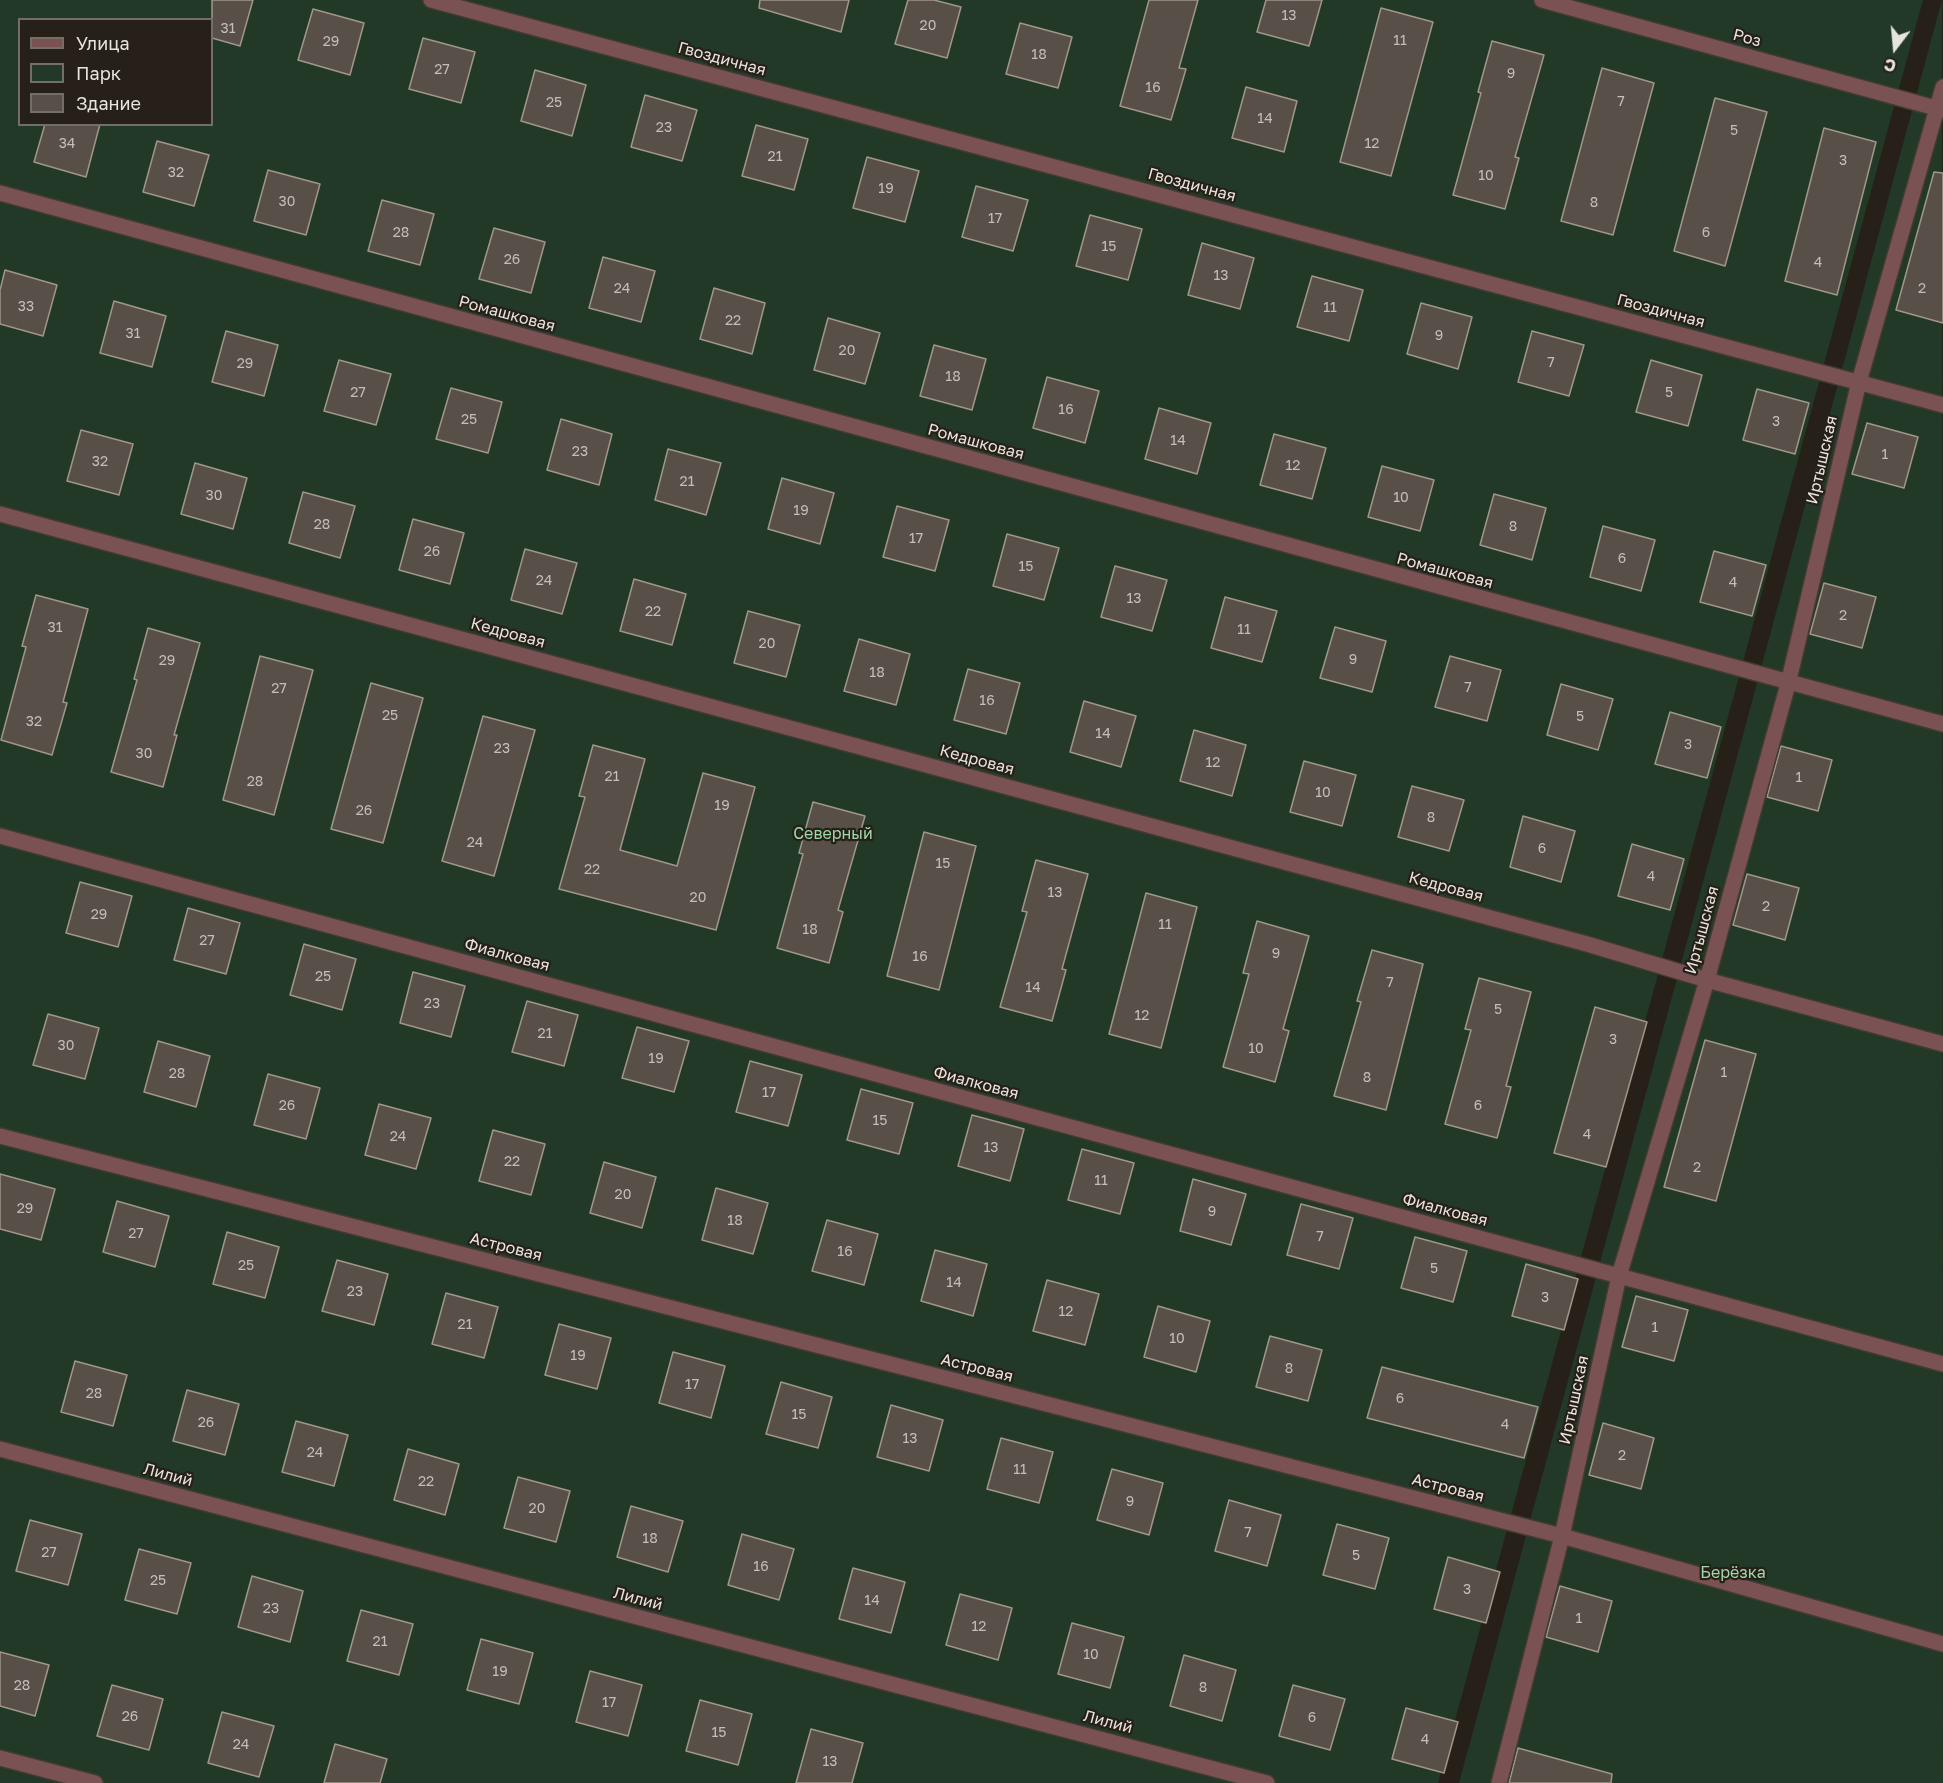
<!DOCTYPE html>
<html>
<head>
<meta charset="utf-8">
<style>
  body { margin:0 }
  #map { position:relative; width:1943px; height:1783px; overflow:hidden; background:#262018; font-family:"Golos Text",sans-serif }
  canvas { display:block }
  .legend { position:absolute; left:18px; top:18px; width:195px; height:108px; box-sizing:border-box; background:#262018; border:2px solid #736e67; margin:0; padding:8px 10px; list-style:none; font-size:18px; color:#e7e3dd }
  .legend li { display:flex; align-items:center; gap:12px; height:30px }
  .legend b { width:30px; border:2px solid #736e67 }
  .north { position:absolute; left:1865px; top:18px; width:60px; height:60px; -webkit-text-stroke:4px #262018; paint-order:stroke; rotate:196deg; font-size:16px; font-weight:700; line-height:24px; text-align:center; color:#e7e3dd }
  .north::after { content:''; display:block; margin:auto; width:21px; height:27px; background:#e7e3dd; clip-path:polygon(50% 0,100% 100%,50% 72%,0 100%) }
</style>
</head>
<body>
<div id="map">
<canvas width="1943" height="1783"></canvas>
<ul class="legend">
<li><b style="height:8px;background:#7b5253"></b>Улица</li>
<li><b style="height:16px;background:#223927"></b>Парк</li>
<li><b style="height:16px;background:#585048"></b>Здание</li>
</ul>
<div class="north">С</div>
</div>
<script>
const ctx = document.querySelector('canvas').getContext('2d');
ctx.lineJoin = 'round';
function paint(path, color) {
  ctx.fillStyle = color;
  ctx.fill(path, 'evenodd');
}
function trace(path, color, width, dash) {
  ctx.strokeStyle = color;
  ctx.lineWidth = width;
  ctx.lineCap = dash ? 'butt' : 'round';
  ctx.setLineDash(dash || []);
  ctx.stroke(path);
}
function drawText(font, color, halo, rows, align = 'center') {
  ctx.font = font + ' "Golos Text",sans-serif';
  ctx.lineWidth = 4.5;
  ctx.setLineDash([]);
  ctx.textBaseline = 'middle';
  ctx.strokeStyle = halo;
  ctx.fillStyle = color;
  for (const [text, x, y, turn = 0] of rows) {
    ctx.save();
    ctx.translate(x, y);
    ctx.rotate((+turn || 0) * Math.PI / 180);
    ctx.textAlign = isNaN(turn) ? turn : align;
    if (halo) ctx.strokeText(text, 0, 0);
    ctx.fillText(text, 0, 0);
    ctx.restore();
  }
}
paint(new Path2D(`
  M 0,0 L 1923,0 L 1438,1783 L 0,1783 ZM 20,20 L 212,20 L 212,124 L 20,124 Z
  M 1942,0 L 1943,1783 L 1459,1783 Z`), '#223927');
const building = new Path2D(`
  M 212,0 L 253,0 L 240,46 L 212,38 Z
  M 760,0 L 849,0 L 841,32 L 759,8 Z
  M 908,0 L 934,0 L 961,7 L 947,58 L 895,44 Z
  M 1149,0 L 1198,0 L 1179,68 L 1186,69 L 1171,120 L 1120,106 Z
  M 1266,0 L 1322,0 L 1309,46 L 1257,32 Z
  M 1381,8 L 1433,22 L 1391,176 L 1340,162 Z
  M 313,9 L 364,23 L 350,75 L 298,60 Z
  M 1020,23 L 1072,37 L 1058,88 L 1006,74 Z
  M 423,38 L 475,52 L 461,103 L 409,89 Z
  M 1492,41 L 1544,55 L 1515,157 L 1519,158 L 1505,209 L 1453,195 L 1481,93 L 1478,92 Z
  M 1602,68 L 1654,83 L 1613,235 L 1561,221 Z
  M 535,70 L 586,85 L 572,136 L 521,121 Z
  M 1246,87 L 1297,101 L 1284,152 L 1232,138 Z
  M 645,95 L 697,110 L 682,161 L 631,147 Z
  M 1715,98 L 1767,112 L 1725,266 L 1674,251 Z
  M 45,124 L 100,124 L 86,177 L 34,162 Z
  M 756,125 L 808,139 L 794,190 L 742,176 Z
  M 1824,128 L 1876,142 L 1837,295 L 1785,281 Z
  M 157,141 L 209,155 L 194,206 L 143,192 Z
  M 867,157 L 919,171 L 905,222 L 853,208 Z
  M 268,170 L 320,184 L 306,235 L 254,221 Z
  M 1934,172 L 1943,173 L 1943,323 L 1896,310 Z
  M 976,186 L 1028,200 L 1013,251 L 962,237 Z
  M 382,200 L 434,214 L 420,265 L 368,251 Z
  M 1090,215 L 1142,229 L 1128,280 L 1076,266 Z
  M 494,228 L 545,242 L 531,293 L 479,279 Z
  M 1202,243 L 1254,258 L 1240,309 L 1188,295 Z
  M 603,257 L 655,271 L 641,322 L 589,308 Z
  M 5,270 L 57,285 L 43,336 L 0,324 L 0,290 Z
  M 1312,276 L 1363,290 L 1349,341 L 1297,327 Z
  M 714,288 L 765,303 L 752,354 L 700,339 Z
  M 114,301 L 166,316 L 152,367 L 100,353 Z
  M 1421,303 L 1472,317 L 1458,369 L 1407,354 Z
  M 828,318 L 880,333 L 865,384 L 814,370 Z
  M 226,331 L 278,345 L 264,396 L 212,382 Z
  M 1532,331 L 1584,345 L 1569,396 L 1518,382 Z
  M 934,345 L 986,359 L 972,410 L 920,396 Z
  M 339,360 L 391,374 L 376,425 L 324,411 Z
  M 1651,360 L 1702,375 L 1688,426 L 1636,412 Z
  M 1047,377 L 1099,391 L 1085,443 L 1033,428 Z
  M 451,388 L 502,402 L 488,453 L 436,439 Z
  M 1757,389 L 1809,403 L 1795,454 L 1743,440 Z
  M 1159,408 L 1211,423 L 1197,474 L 1145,459 Z
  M 561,419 L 612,434 L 599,485 L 547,470 Z
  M 1867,423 L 1918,437 L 1904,488 L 1852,474 Z
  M 81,430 L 133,444 L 119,495 L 67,481 Z
  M 1274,434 L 1326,448 L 1312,499 L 1260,485 Z
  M 668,449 L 721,463 L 706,515 L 655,500 Z
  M 195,463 L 247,478 L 233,529 L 181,514 Z
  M 1382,466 L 1434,480 L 1420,531 L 1368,517 Z
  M 782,478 L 834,493 L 820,544 L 768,529 Z
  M 303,492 L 355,506 L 340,558 L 289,543 Z
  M 1494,494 L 1546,508 L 1532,560 L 1480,545 Z
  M 897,506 L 949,520 L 935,571 L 883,557 Z
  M 413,519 L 464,533 L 450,584 L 399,570 Z
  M 1603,526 L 1655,540 L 1641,591 L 1590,577 Z
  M 1007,534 L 1059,548 L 1044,600 L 993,586 Z
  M 525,549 L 577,563 L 562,614 L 511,600 Z
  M 1714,551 L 1766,565 L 1752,616 L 1700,602 Z
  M 1115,566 L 1167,580 L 1152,631 L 1101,617 Z
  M 634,579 L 686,594 L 672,645 L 620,631 Z
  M 1824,583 L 1876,597 L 1862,648 L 1810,634 Z
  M 36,595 L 88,609 L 63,702 L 67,703 L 52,755 L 1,740 L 26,647 L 22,646 Z
  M 1225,597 L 1277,611 L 1262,662 L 1211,648 Z
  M 748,611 L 800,625 L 786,677 L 734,663 Z
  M 1335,627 L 1386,641 L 1372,692 L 1320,678 Z
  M 148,628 L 200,643 L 174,735 L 177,735 L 163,787 L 111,772 L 137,680 L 134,679 Z
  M 859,639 L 910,654 L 896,705 L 844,691 Z
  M 260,656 L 313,670 L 274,815 L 223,800 Z
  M 1450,656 L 1501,670 L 1487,721 L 1435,707 Z
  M 968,669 L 1020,683 L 1006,734 L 954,720 Z
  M 371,683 L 423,698 L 383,843 L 331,829 Z
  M 1561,684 L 1613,699 L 1598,750 L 1547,735 Z
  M 1084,701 L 1136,716 L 1121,767 L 1070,752 Z
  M 1670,712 L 1721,727 L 1707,778 L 1655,764 Z
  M 483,716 L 535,730 L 494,876 L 442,861 Z
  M 1194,730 L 1246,745 L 1232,796 L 1180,781 Z
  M 593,745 L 645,759 L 620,850 L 677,866 L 703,773 L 755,787 L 716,930 L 559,889 L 585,797 L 579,796 Z
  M 1781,746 L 1832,760 L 1818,811 L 1767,797 Z
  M 1304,761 L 1356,775 L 1342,826 L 1290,812 Z
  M 1412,786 L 1464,800 L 1449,851 L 1398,837 Z
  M 813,802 L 865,816 L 838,910 L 843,912 L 829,963 L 777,948 L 803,854 L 799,853 Z
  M 1523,816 L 1575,831 L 1561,882 L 1510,867 Z
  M 924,832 L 976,846 L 939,990 L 887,976 Z
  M 1632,844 L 1684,859 L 1670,910 L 1618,896 Z
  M 1036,860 L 1088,874 L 1062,969 L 1066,970 L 1052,1021 L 1000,1007 L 1027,912 L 1022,911 Z
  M 1747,874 L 1799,888 L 1785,940 L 1733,925 Z
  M 80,882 L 132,896 L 118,947 L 66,933 Z
  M 1146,893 L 1197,907 L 1161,1048 L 1109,1034 Z
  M 188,908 L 240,923 L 226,974 L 174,960 Z
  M 1257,921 L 1309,936 L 1283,1029 L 1289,1031 L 1275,1082 L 1223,1067 L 1249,974 L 1243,973 Z
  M 304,944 L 356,959 L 342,1010 L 290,995 Z
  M 1372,950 L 1423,964 L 1386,1110 L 1334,1096 L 1361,1002 L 1357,1001 Z
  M 413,972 L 465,986 L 451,1037 L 400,1023 Z
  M 1479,978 L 1531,992 L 1506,1086 L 1511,1087 L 1497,1138 L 1445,1124 L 1471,1030 L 1465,1029 Z
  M 527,1001 L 578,1015 L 564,1066 L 512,1052 Z
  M 1595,1007 L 1647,1022 L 1606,1167 L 1554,1153 Z
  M 48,1014 L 99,1028 L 85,1079 L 33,1065 Z
  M 637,1027 L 689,1041 L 674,1092 L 622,1078 Z
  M 1705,1040 L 1756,1054 L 1716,1201 L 1664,1187 Z
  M 158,1041 L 210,1056 L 196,1107 L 144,1092 Z
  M 750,1061 L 802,1075 L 788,1126 L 736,1112 Z
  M 268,1074 L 320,1088 L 306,1139 L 254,1125 Z
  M 861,1089 L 913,1103 L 899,1154 L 847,1140 Z
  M 379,1104 L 431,1118 L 416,1169 L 365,1155 Z
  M 972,1115 L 1024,1129 L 1010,1181 L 958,1166 Z
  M 493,1130 L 545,1144 L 531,1195 L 479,1181 Z
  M 1082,1149 L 1134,1163 L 1120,1214 L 1068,1200 Z
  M 604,1162 L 656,1177 L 642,1228 L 590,1213 Z
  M 0,1174 L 55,1189 L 41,1240 L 0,1229 Z
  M 1193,1179 L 1246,1194 L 1231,1245 L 1180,1231 Z
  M 716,1188 L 768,1203 L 753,1254 L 702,1240 Z
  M 117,1201 L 169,1216 L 155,1267 L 103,1252 Z
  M 1301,1204 L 1353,1218 L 1339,1269 L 1287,1255 Z
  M 827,1220 L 878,1234 L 864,1285 L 812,1271 Z
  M 227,1232 L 279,1247 L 265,1298 L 213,1284 Z
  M 1415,1237 L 1467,1251 L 1453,1302 L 1401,1288 Z
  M 935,1250 L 987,1264 L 973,1316 L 921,1301 Z
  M 337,1260 L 388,1274 L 374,1325 L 322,1311 Z
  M 1526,1264 L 1578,1279 L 1564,1330 L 1512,1316 Z
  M 1047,1280 L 1099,1294 L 1085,1345 L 1033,1331 Z
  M 446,1293 L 498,1307 L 484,1358 L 432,1344 Z
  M 1636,1296 L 1688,1310 L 1674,1361 L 1622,1347 Z
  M 1158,1306 L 1210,1321 L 1196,1372 L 1144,1357 Z
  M 559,1324 L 611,1338 L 597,1389 L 545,1375 Z
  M 1270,1336 L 1322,1350 L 1308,1401 L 1256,1387 Z
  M 673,1352 L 725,1366 L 711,1418 L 659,1403 Z
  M 75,1361 L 127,1375 L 113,1426 L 61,1412 Z
  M 1382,1367 L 1538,1407 L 1524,1458 L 1367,1418 Z
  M 781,1382 L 832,1397 L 818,1448 L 766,1434 Z
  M 187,1390 L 239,1404 L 225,1455 L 173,1441 Z
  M 891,1405 L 943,1420 L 929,1471 L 877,1457 Z
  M 296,1421 L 348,1435 L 334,1486 L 282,1472 Z
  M 1603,1423 L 1654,1438 L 1641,1489 L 1589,1475 Z
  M 1001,1438 L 1053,1452 L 1039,1503 L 987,1489 Z
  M 408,1449 L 459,1464 L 445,1515 L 394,1500 Z
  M 1112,1469 L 1163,1483 L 1149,1535 L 1097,1520 Z
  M 518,1477 L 570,1491 L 556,1542 L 504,1528 Z
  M 1229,1500 L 1281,1515 L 1267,1566 L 1215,1551 Z
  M 631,1506 L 683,1521 L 668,1572 L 617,1557 Z
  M 30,1520 L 82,1534 L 68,1585 L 16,1571 Z
  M 1337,1524 L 1389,1538 L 1375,1589 L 1323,1575 Z
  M 742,1534 L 794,1549 L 779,1600 L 728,1585 Z
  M 139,1549 L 191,1563 L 177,1614 L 125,1600 Z
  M 1448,1557 L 1500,1572 L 1486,1623 L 1434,1609 Z
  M 853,1568 L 905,1582 L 891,1633 L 839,1619 Z
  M 252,1576 L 303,1591 L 290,1642 L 238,1627 Z
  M 1560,1586 L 1612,1601 L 1598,1652 L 1546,1637 Z
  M 960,1594 L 1012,1608 L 998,1660 L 946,1645 Z
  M 361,1610 L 413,1624 L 399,1675 L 347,1661 Z
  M 1072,1623 L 1124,1637 L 1110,1688 L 1058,1674 Z
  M 481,1639 L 533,1653 L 519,1704 L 467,1690 Z
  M 0,1652 L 49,1665 L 35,1716 L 0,1706 Z
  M 1184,1655 L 1236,1670 L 1222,1721 L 1170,1706 Z
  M 590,1671 L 642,1685 L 628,1736 L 576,1722 Z
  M 112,1685 L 163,1699 L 149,1750 L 97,1736 Z
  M 1293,1685 L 1345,1699 L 1330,1750 L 1279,1736 Z
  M 700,1700 L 752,1714 L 738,1765 L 686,1751 Z
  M 1406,1708 L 1458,1722 L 1444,1773 L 1392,1759 Z
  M 222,1712 L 274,1726 L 259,1777 L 208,1763 Z
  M 811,1729 L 863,1743 L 852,1783 L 796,1783 Z
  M 335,1744 L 387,1759 L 380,1783 L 324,1783 Z
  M 1518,1748 L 1612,1774 L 1611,1783 L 1509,1783 Z`);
paint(building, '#585048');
trace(building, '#9f968d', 1.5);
const minor = new Path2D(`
  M 431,0 L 1943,405
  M 1542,0 L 1943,110
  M 0,193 L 1943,724
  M 0,514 L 1587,944 L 1707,980 L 1943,1044
  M 0,836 L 1943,1364
  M 0,1136 L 1562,1536 L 1943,1644
  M 0,1449 L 1267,1783
  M 0,1758 L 95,1783
  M 1499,1783 L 1562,1536 L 1619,1276 L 1707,980 L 1788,684 L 1859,382 L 1943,87`);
trace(minor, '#413b34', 18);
trace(minor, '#7b5253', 15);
drawText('14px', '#c3beb8', null, [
  ["13",1289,16],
  ["20",928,26],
  ["31",228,29],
  ["11",1400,41],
  ["29",331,42],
  ["18",1039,55],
  ["27",442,70],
  ["9",1511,74],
  ["16",1153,88],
  ["7",1621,102],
  ["25",554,103],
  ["14",1265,119],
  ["23",664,128],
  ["5",1734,131],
  ["34",67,144],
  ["12",1372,144],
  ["21",775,157],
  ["3",1843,161],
  ["32",176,173],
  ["10",1486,176],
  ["19",886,189],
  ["30",287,202],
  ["8",1594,203],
  ["17",995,219],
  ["28",401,233],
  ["6",1706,233],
  ["15",1109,247],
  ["26",512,260],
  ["4",1818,263],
  ["13",1221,276],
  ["24",622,289],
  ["2",1922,289],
  ["33",26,307],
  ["11",1330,308],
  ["22",733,321],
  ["31",133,334],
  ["9",1439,336],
  ["20",847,351],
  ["7",1551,363],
  ["29",245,364],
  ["18",953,377],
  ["27",358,393],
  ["5",1669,393],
  ["16",1066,410],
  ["25",469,420],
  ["3",1776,422],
  ["14",1178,441],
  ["23",580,452],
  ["1",1885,455],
  ["32",100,462],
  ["12",1293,466],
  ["21",687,482],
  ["30",214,496],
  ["10",1401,498],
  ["19",801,511],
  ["28",322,525],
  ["8",1513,527],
  ["17",916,539],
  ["26",432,552],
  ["6",1622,559],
  ["15",1026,567],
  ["24",544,581],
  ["4",1733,583],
  ["13",1134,599],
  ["22",653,612],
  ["2",1843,616],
  ["31",55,628],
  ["11",1244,630],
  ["20",767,644],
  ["9",1353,660],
  ["29",167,661],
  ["18",877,673],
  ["7",1468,688],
  ["27",279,689],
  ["16",987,701],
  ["25",390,716],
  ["5",1580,717],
  ["32",34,722],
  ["14",1103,734],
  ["3",1688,745],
  ["23",502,749],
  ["30",144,754],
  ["12",1213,763],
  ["21",612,777],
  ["1",1799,778],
  ["28",255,782],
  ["10",1323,793],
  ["19",722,806],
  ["26",364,811],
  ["8",1431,818],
  ["24",475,843],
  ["6",1542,849],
  ["15",943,864],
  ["22",592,870],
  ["4",1651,877],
  ["13",1055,893],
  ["20",698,898],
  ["2",1766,907],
  ["29",99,915],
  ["11",1165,925],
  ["18",810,930],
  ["27",207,941],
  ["9",1276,954],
  ["16",920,957],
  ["25",323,977],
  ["7",1390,983],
  ["14",1033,988],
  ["23",432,1004],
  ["5",1498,1010],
  ["12",1142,1016],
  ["21",545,1034],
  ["3",1613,1040],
  ["30",66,1046],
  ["10",1256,1049],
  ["19",656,1059],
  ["1",1724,1073],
  ["28",177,1074],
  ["8",1367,1078],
  ["17",769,1093],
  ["26",287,1106],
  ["6",1478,1106],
  ["15",880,1121],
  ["4",1587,1135],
  ["24",398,1137],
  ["13",991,1148],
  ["22",512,1162],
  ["2",1697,1168],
  ["11",1101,1181],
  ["20",623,1195],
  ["29",25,1209],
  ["9",1212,1212],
  ["18",735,1221],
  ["27",136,1234],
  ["7",1320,1237],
  ["16",845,1252],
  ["25",246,1266],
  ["5",1434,1269],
  ["14",954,1283],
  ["23",355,1292],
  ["3",1545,1298],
  ["12",1066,1312],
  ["21",465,1325],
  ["1",1655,1328],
  ["10",1177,1339],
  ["19",578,1356],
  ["8",1289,1369],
  ["17",692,1385],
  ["28",94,1394],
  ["6",1400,1399],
  ["15",799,1415],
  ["26",206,1423],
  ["4",1505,1425],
  ["13",910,1439],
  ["24",315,1453],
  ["2",1622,1456],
  ["11",1020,1470],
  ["22",426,1482],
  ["9",1130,1502],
  ["20",537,1509],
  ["7",1248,1533],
  ["18",650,1539],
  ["27",49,1553],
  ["5",1356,1556],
  ["16",761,1567],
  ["25",158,1581],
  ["3",1467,1590],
  ["14",872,1601],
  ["23",271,1609],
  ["1",1579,1619],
  ["12",979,1627],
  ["21",380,1642],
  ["10",1091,1655],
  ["19",500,1672],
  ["28",22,1686],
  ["8",1203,1688],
  ["17",609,1703],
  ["26",130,1717],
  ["6",1312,1718],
  ["15",719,1733],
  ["4",1425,1740],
  ["24",241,1745],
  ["13",830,1762]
]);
drawText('16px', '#e7e3dd', '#262018', [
  ["Роз",1747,38,15],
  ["Гвоздичная",722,59,15],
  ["Гвоздичная",1192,185,15],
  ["Гвоздичная",1661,311,15],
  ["Ромашковая",507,314,15],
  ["Ромашковая",976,442,15],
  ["Иртышская",1822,460,-77],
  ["Ромашковая",1445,571,15],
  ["Кедровая",508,633,15],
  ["Кедровая",977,760,15],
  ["Кедровая",1446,887,15],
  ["Иртышская",1702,930,-75],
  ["Фиалковая",507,955,15],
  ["Фиалковая",976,1083,15],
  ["Фиалковая",1445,1210,15],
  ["Астровая",506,1247,14],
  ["Астровая",977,1368,14],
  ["Иртышская",1574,1400,-78],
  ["Лилий",168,1475,15],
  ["Астровая",1448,1488,14],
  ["Лилий",638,1599,15],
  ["Лилий",1108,1722,15]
]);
drawText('16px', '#9ed9a9', '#262018', [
  ["Северный",833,834],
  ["Берёзка",1733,1573]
]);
</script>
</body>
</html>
